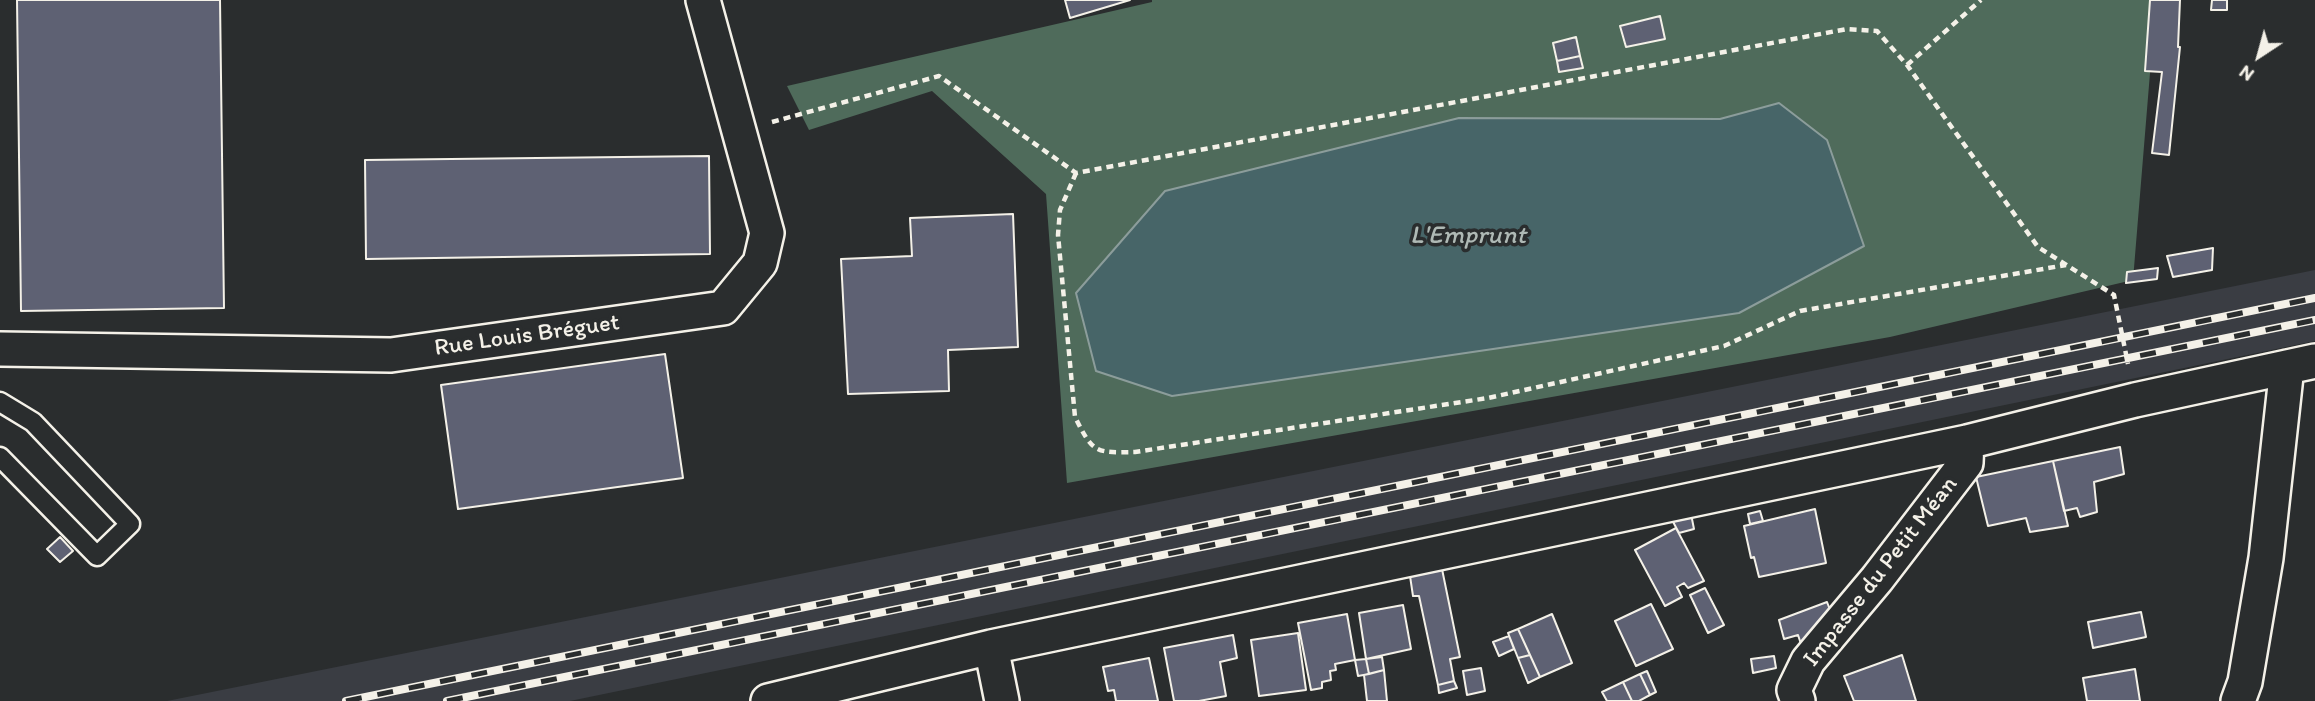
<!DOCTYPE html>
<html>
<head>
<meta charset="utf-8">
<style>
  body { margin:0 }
  #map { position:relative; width:2315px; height:701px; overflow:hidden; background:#2a2d2e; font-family:Itim,sans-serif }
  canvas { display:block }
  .north { position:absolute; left:2224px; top:21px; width:70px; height:70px; -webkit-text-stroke:5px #2a2d2e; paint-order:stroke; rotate:216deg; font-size:19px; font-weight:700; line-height:28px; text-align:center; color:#f4f1e8 }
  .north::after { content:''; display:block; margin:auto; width:24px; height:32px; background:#f4f1e8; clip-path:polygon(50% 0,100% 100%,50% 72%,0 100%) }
</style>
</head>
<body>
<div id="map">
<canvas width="2315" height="701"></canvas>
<div class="north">N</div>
</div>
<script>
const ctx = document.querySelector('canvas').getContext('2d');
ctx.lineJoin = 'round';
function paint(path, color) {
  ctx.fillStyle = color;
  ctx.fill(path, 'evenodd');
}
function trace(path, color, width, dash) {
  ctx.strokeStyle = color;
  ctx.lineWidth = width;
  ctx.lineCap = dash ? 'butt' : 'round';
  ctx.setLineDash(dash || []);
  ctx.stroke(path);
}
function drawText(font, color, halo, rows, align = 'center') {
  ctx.font = font + ' Itim,sans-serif';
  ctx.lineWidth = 7;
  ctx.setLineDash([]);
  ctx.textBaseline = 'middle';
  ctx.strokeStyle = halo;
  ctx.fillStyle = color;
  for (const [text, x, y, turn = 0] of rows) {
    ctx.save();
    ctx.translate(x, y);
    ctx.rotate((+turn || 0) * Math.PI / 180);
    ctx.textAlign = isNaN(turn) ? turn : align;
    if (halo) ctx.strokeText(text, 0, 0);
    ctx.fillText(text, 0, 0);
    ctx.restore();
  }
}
paint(new Path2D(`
  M 2315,270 L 2315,341 L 570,701 L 167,701 Z`), '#3a3d43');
paint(new Path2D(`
  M 1152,0 L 2156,0 L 2133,280 L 1890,337 L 1067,483 L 1046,194 L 932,91 L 809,130 L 787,86 L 1152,2 Z`), '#4f6b5b');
const water = new Path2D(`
  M 1779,103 L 1827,140 L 1864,246 L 1739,313 L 1172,396 L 1096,371 L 1076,293 L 1165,191 L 1459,118 L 1720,119 Z`);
paint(water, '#476568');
trace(water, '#8c9d9b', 2);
const building = new Path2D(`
  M 17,0 L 220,0 L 224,308 L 21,311 Z
  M 1065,0 L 1130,0 L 1070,18 Z
  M 2150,0 L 2180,0 L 2178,47 L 2180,47 L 2169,155 L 2152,153 L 2162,72 L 2145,71 Z
  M 2212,0 L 2227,0 L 2227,10 L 2211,10 Z
  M 1660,16 L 1665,39 L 1626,47 L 1620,26 Z
  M 1576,37 L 1580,56 L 1557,61 L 1553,43 Z
  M 1580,56 L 1583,68 L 1559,72 L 1557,61 Z
  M 709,156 L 710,254 L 366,259 L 365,160 Z
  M 1013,214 L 1018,347 L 948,350 L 949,391 L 848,394 L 841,259 L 912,256 L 910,218 Z
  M 2213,248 L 2212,270 L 2173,277 L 2167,256 Z
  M 2158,268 L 2157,279 L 2126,283 L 2127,272 Z
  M 665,354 L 683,478 L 458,509 L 441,385 Z
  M 2120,447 L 2124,474 L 2094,482 L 2097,512 L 2080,517 L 2077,508 L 2064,511 L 2053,461 Z
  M 2053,461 L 2068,526 L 2030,532 L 2026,518 L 1988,526 L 1976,477 Z
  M 1815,509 L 1826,563 L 1759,577 L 1754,557 L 1751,558 L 1744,526 Z
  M 1760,511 L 1763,521 L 1750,524 L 1748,514 Z
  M 1691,514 L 1694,529 L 1679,533 L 1671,518 Z
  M 1676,528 L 1704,581 L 1688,588 L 1684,583 L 1677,587 L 1682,597 L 1665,606 L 1635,550 Z
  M 60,537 L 73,551 L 60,562 L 47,549 Z
  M 1442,569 L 1460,657 L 1450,659 L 1454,681 L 1438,685 L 1419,596 L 1413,596 L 1410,576 Z
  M 1705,588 L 1724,625 L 1708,633 L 1690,595 Z
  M 1827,602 L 1832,615 L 1802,647 L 1798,635 L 1784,639 L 1779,620 Z
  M 1651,604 L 1673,649 L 1636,666 L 1615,621 Z
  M 1403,605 L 1411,649 L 1366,659 L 1359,613 Z
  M 2141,612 L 2146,637 L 2093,648 L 2088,622 Z
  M 1347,614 L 1355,660 L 1335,664 L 1336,670 L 1330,671 L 1331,680 L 1322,682 L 1322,688 L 1311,690 L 1298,623 Z
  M 1552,614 L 1572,663 L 1540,677 L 1518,629 Z
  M 1518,629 L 1530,655 L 1518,658 L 1508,633 Z
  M 1298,633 L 1306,690 L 1259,696 L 1251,640 Z
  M 1233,635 L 1237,658 L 1220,662 L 1226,696 L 1199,701 L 1174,701 L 1164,648 Z
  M 1509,636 L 1514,649 L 1499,656 L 1493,642 Z
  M 1530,655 L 1540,677 L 1528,683 L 1518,658 Z
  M 1902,655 L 1916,701 L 1854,701 L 1844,676 Z
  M 1774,656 L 1776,668 L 1753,673 L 1751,659 Z
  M 1382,657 L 1384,670 L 1369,674 L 1366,659 Z
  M 1149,658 L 1158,701 L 1116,701 L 1114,690 L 1108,691 L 1103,667 Z
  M 1366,659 L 1369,674 L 1358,676 L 1355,660 Z
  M 1481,668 L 1485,691 L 1467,695 L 1463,671 Z
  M 2135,669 L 2140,701 L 2087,701 L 2083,678 Z
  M 1384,670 L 1387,701 L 1367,701 L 1364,675 Z
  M 1647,671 L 1656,692 L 1650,695 L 1640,674 Z
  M 1640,674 L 1650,695 L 1639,701 L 1632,701 L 1623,682 Z
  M 1454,681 L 1457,688 L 1439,693 L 1438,685 Z
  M 1623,682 L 1632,701 L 1607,701 L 1602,692 Z`);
paint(building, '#5e6173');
trace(building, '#f4f1e8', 2);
const lane = new Path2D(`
  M 0,402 L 33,422 L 130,524 L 97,556 L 0,457`);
const street = new Path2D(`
  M 0,349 L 391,355 L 723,308 L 760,263 L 767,233 L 703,0
  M 991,647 L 1002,701
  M 768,701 L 991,647 L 1967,442 L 2135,400 L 2315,361
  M 1798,701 L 1794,690 L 1808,661 L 1877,579 L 1966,463 L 1967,442
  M 2238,701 L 2245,682 L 2266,558 L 2287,367`);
trace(lane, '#f4f1e8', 23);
trace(street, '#f4f1e8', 38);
trace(new Path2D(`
  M 1907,65 L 1981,0
  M 772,122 L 939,76 L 1076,173 L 1847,29 L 1877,31 L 1907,65 L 2038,247 L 2114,295 L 2128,364
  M 1076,173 L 1060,210 L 1058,235 L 1075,417 C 1093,453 1095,453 1135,452 L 1488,398 L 1724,346 L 1800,311 L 2066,265`), '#f4f1e8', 4.5, [7, 5]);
trace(lane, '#2a2d2e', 18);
trace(street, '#2a2d2e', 33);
const rail = new Path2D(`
  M 346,701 L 2315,298
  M 447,701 L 2315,320`);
trace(rail, '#f4f1e8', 8);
trace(rail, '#2a2d2e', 5, [16]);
drawText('24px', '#f4f1e8', '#2a2d2e', [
  ["Rue Louis Bréguet",527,336,-8],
  ["Impasse du Petit Méan",1881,572,-52]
]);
drawText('italic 26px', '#afb9b5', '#2a2d2e', [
  ["L'Emprunt",1468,236]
]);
</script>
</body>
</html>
